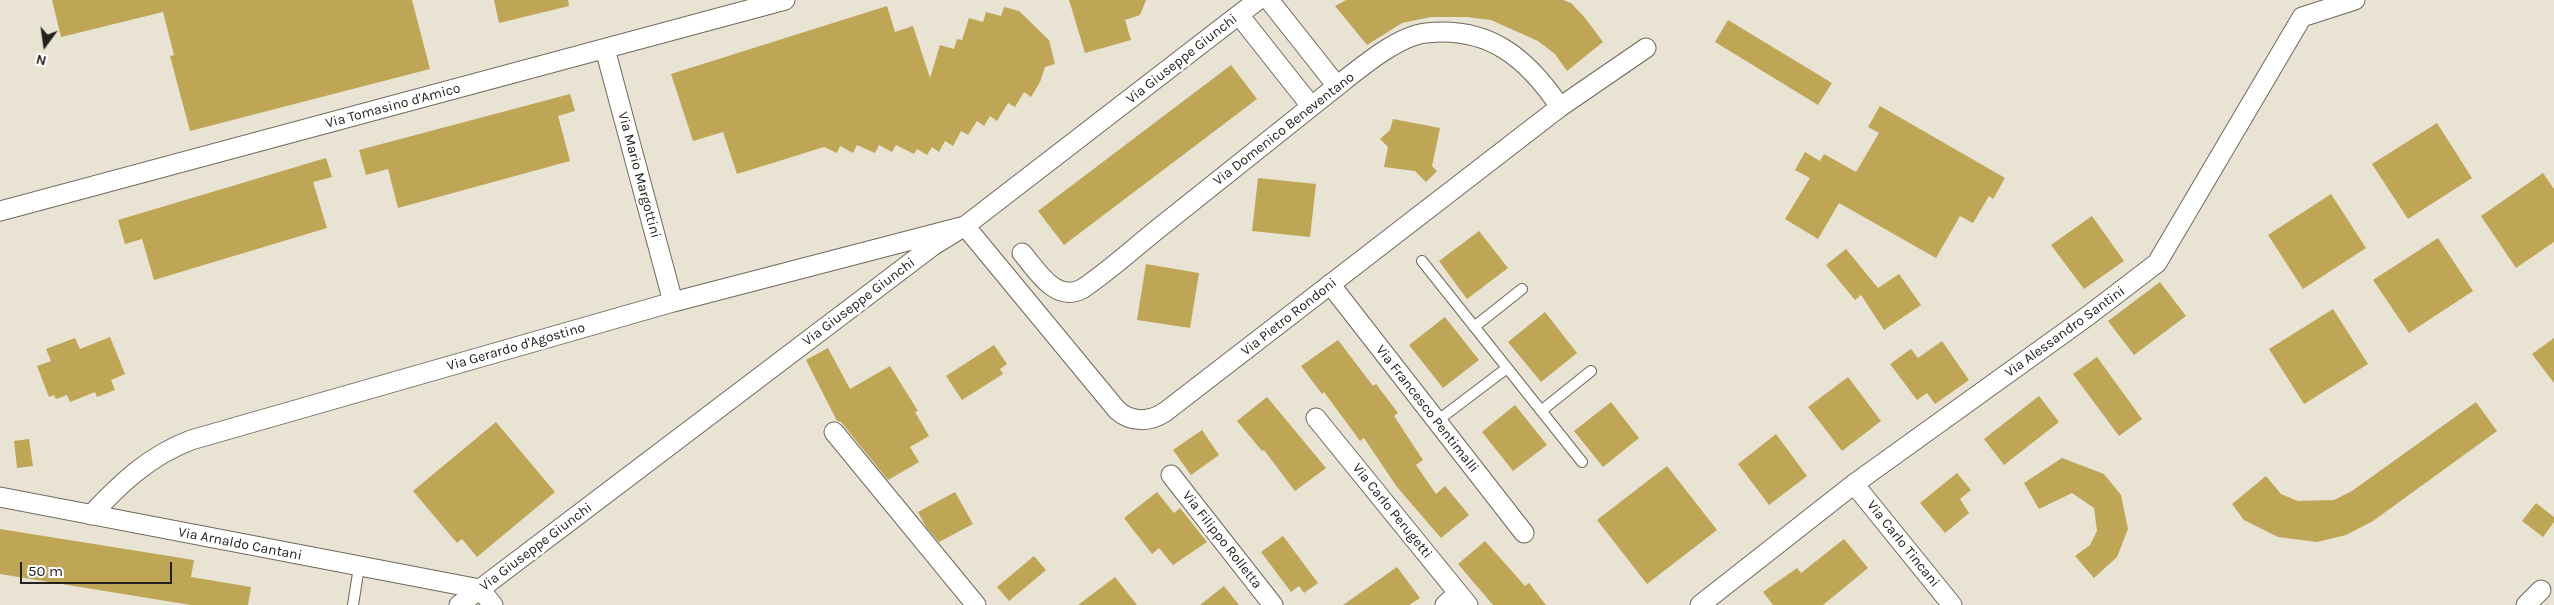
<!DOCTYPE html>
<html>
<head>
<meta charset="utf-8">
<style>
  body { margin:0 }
  #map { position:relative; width:2554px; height:605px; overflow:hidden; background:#e8e3d3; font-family:Karla,sans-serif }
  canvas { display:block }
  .north { position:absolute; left:20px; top:20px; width:50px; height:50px; -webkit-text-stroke:4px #fff; paint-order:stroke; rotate:194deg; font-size:14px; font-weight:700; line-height:20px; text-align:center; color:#23211b }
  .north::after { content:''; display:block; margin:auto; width:18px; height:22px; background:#23211b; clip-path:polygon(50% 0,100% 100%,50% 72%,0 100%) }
  .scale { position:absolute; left:20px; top:562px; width:152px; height:22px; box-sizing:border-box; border:2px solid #23211b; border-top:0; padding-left:6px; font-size:15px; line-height:18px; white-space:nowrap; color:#23211b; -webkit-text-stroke:4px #fff; paint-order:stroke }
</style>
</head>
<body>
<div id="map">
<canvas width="2554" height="605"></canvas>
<div class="north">N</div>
<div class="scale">50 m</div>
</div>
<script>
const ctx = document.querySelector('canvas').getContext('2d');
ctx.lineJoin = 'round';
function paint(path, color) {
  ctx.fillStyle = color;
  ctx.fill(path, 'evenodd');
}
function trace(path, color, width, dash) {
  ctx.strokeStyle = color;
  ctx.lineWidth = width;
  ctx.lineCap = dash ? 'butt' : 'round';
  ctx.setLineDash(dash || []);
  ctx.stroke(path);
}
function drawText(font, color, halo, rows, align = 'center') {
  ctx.font = font + ' Karla,sans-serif';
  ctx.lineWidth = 5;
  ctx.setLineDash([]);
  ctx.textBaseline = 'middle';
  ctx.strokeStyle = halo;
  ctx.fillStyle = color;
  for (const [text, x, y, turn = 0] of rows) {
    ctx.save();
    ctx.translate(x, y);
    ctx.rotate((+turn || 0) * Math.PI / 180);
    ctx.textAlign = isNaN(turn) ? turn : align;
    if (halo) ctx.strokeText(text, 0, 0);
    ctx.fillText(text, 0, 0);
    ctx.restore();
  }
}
paint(new Path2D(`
  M 52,0 L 412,0 L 430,69 L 190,131 L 170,56 L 174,55 L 163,12 L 61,37 Z
  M 494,0 L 568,0 L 569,6 L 499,23 Z
  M 1069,0 L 1146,0 L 1140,15 L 1125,20 L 1131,40 L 1085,53 Z
  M 1346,0 L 1563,0 L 1571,3 L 1585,18 L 1603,42 L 1567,71 L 1555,54 L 1538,41 L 1491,20 L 1466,17 L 1431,17 L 1402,23 L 1367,45 L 1335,6 Z
  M 887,6 L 895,32 L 913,26 L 930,78 L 940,45 L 954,49 L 957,39 L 962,40 L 969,18 L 983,22 L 986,12 L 1001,16 L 1004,7 L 1019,11 L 1049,40 L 1055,64 L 1045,67 L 1040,82 L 1031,97 L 1024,92 L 1015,107 L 1008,103 L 997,121 L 990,116 L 984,126 L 977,121 L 968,135 L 961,131 L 953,146 L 945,141 L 939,152 L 932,147 L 927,155 L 917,149 L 914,154 L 896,145 L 892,152 L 879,145 L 875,153 L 857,145 L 853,153 L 840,146 L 837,153 L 824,147 L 737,174 L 723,132 L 693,141 L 671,74 Z
  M 1728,20 L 1832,83 L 1818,105 L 1715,42 Z
  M 1231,65 L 1257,99 L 1064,245 L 1038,211 Z
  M 570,94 L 575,111 L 558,116 L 570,161 L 398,208 L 388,169 L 366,175 L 359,150 Z
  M 1880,106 L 2005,178 L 1993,199 L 1989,196 L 1973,223 L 1960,216 L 1936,258 L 1839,203 L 1818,239 L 1785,219 L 1810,178 L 1795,170 L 1805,152 L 1820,161 L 1824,154 L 1856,172 L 1879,133 L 1868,127 Z
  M 1393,119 L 1440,128 L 1432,166 L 1437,171 L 1426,182 L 1415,171 L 1384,167 L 1388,147 L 1380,139 L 1390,130 Z
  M 2437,123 L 2472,178 L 2408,219 L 2372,164 Z
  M 326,158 L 332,177 L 313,182 L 327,228 L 154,280 L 142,239 L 125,244 L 118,220 Z
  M 2543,173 L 2554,189 L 2554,242 L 2516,268 L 2481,216 Z
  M 1258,178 L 1316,184 L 1310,237 L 1252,231 Z
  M 2331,194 L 2366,248 L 2303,289 L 2268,235 Z
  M 2092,216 L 2124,261 L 2084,289 L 2051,245 Z
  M 1479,231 L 1508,268 L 1467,299 L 1439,261 Z
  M 2438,238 L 2473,291 L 2409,333 L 2373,280 Z
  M 1846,249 L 1878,288 L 1899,274 L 1921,305 L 1884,330 L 1861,295 L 1855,300 L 1826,265 Z
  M 1146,264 L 1199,273 L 1190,328 L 1137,320 Z
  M 2160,282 L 2186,316 L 2134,355 L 2108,321 Z
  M 2333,309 L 2368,364 L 2304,404 L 2269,349 Z
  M 1545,312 L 1577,353 L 1541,382 L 1508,342 Z
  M 1445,317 L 1479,360 L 1443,388 L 1409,345 Z
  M 110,337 L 125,374 L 111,380 L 115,390 L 97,397 L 95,392 L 70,402 L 67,395 L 56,399 L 54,395 L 49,397 L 37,366 L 51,361 L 46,349 L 75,338 L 80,349 Z
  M 2554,338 L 2554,383 L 2532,354 Z
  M 1338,340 L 1373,386 L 1376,384 L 1398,413 L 1394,416 L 1423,460 L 1416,465 L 1436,494 L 1445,486 L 1469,515 L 1441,538 L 1397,487 L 1364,438 L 1360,441 L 1324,392 L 1322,394 L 1301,366 Z
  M 1942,341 L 1969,380 L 1935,404 L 1927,393 L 1917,400 L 1890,364 L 1911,349 L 1918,358 Z
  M 994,345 L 1007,364 L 1000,369 L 1003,374 L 962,400 L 946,376 Z
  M 828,348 L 850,389 L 890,366 L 918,411 L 915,412 L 929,436 L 910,447 L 919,462 L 888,480 L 841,422 L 837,421 L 806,360 Z
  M 2097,357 L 2142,419 L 2119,436 L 2073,374 Z
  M 1848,377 L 1881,421 L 1842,451 L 1808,407 Z
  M 2039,396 L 2059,422 L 2004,465 L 1984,439 Z
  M 1267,397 L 1326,468 L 1295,491 L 1264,450 L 1262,451 L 1237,421 Z
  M 1611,402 L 1639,438 L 1603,467 L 1574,431 Z
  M 2476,402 L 2497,431 L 2373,521 L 2346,535 L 2317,542 L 2278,537 L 2244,520 L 2232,504 L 2266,476 L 2281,494 L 2298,501 L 2334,500 L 2352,491 Z
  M 1515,405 L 1547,445 L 1513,471 L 1482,432 Z
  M 496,422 L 555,492 L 477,557 L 462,539 L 457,543 L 413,491 Z
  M 1202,430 L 1219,455 L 1191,475 L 1173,450 Z
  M 1776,434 L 1807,476 L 1769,505 L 1738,464 Z
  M 29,439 L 33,466 L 17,468 L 14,441 Z
  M 2062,458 L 2104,474 L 2121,495 L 2128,529 L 2117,557 L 2094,578 L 2075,556 L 2090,545 L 2097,531 L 2094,508 L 2072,493 L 2039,509 L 2024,483 Z
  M 1667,466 L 1717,530 L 1647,584 L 1597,520 Z
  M 1957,473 L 1971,490 L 1960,499 L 1969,513 L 1945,533 L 1920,503 Z
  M 955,492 L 973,524 L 939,542 L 926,527 L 918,512 Z
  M 1157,492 L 1174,513 L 1180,508 L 1207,542 L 1173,565 L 1159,548 L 1152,554 L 1124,518 Z
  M 2536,503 L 2554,517 L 2554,522 L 2543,537 L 2522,521 Z
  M 0,529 L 194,560 L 191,577 L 251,587 L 248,605 L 191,605 L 0,574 Z
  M 1283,536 L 1318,583 L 1304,593 L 1299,586 L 1291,592 L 1261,552 Z
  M 1844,539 L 1868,568 L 1823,605 L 1773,605 L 1763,592 L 1797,568 L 1801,573 Z
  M 1485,541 L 1525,586 L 1529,583 L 1546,605 L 1493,605 L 1458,564 Z
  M 1034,556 L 1046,570 L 1009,601 L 997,587 Z
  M 1397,567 L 1420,598 L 1409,605 L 1343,605 Z
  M 1115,577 L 1137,605 L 1078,605 Z
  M 1224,586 L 1239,605 L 1200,605 Z`), '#bfa656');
const lane = new Path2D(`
  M 1422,261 L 1582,462
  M 1474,327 L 1522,289
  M 1541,411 L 1591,371
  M 1437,421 L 1507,368
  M 353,605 L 359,567`);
const street = new Path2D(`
  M 1269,0 L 1337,86
  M 1239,15 L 1311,106
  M 605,49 L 673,302
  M 0,211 L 785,0
  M 1022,253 C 1037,270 1055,303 1082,289 C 1109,271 1134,248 1159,228 C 1215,183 1271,138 1327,94 C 1352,75 1395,36 1426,33 C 1489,26 1527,58 1560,107
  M 1330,284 L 1524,533
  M 1316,418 L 1468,605
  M 834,432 L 976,605
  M 1171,475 L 1273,605
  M 1854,484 L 1952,605
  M 0,497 L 480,589
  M 91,515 C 121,483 149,456 191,440 L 673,302 L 965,226 L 1117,410 C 1131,423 1150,422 1165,412 L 1560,107 L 1646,48
  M 480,589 L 493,605
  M 459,605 L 934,245 L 965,226 L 1258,0
  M 1445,605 L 1458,593
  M 1700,605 L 1854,484 L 2089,315 L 2157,263 L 2302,17 L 2355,0
  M 2526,605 L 2541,590`);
trace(lane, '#6e695b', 12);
trace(street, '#6e695b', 21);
trace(lane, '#fff', 10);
trace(street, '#fff', 19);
drawText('14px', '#23211b', '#fff', [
  ["Via Giuseppe Giunchi",1182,59,-38],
  ["Via Tomasino d'Amico",393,106,-15],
  ["Via Domenico Beneventano",1284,129,-38],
  ["Via Mario Margottini",639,175,75],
  ["Via Giuseppe Giunchi",859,302,-37],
  ["Via Pietro Rondoni",1289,317,-38],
  ["Via Alessandro Santini",2065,332,-36],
  ["Via Gerardo d'Agostino",516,347,-16],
  ["Via Francesco Pentimalli",1427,409,52],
  ["Via Carlo Perugetti",1392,511,51],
  ["Via Filippo Rolletta",1222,540,52],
  ["Via Arnaldo Cantani",240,544,11],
  ["Via Carlo Tincani",1903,544,51],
  ["Via Giuseppe Giunchi",536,547,-37]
]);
</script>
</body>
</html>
